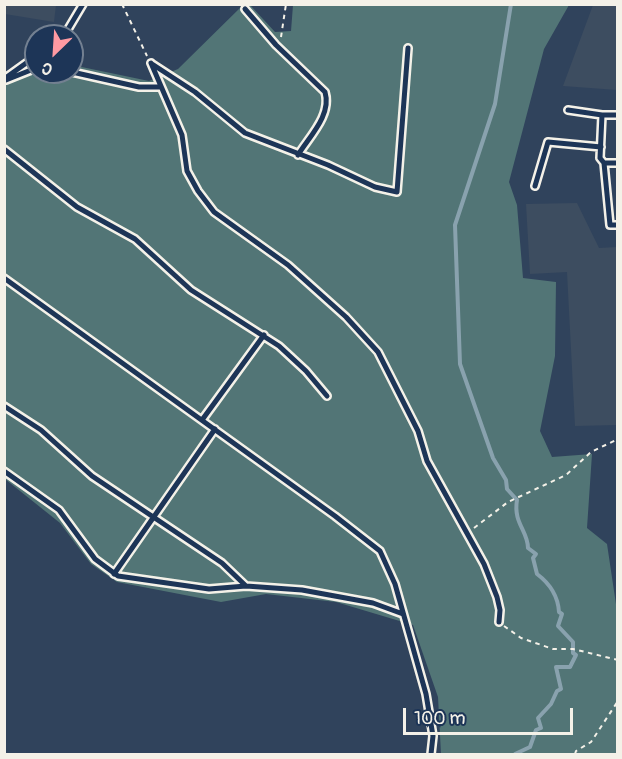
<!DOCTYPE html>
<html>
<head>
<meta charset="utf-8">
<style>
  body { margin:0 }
  #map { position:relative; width:622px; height:759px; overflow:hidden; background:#30435c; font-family:Pangolin,sans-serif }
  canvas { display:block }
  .frame { position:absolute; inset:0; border:6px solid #f4f1e8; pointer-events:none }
  .north { position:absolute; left:24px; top:24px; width:60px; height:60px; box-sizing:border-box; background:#1d3557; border:2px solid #738091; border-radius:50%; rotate:205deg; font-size:16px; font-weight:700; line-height:24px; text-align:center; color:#f4f1e8 }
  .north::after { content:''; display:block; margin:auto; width:21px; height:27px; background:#ff9aa2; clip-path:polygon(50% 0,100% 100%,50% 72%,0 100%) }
  .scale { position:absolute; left:403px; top:708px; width:170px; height:27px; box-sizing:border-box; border:3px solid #f4f1e8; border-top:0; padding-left:8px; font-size:18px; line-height:21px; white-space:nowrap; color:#f4f1e8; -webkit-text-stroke:4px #1d3557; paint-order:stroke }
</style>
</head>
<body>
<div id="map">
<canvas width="622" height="759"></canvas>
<div class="frame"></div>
<div class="north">С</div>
<div class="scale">100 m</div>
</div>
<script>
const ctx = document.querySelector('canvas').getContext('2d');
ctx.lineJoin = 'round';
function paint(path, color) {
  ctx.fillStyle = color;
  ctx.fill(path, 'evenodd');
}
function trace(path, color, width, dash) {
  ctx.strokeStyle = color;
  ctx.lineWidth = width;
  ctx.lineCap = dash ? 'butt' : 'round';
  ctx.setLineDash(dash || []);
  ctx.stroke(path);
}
paint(new Path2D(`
  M 4,5 L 56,5 L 54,22 L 5,14 Z
  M 593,5 L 617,5 L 617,90 L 563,86 Z
  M 577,203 L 599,248 L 617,247 L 617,425 L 575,426 L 567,272 L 530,274 L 526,204 Z`), '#3d4d60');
paint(new Path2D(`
  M 243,5 L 250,5 L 275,32 L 291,31 L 293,5 L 569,5 L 544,49 L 509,182 L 517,205 L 523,278 L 556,282 L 555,356 L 540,431 L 552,457 L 592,454 L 587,528 L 607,544 L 617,611 L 617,754 L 441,754 L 438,697 L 413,625 L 336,602 L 266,594 L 221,602 L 117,582 L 91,564 L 60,523 L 5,479 L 4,73 L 36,64 L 36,72 L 72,72 L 72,65 L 149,81 L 178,69 Z`), '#527576');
trace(new Path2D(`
  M 511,4 L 495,104 L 455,225 L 460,364 L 493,458 L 506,480 L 507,489 L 517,500 C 513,523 528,531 528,548 L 536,554 L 533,558 L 537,574 C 549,583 558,596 559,612 L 562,614 L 558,626 L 573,642 L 573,653 L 576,655 L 570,667 L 556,667 L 561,689 L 557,691 L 551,704 L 538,718 L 541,728 L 536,730 L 530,747 L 515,754`), '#89a2ae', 4);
const lane = new Path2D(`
  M 245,9 L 276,45 L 325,92 C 332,115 309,137 298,155
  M 64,36 L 83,4
  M 151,63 L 182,135 L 187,171 L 198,191 L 214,212 L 288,265 L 346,317 L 378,352 L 418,431 L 427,461 L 484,564 L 497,597 L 500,610 L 499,622
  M 152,64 L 195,92 L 245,133 L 328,165 L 375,187 L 397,192 L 408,48
  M 72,72 L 139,87 L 161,87
  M 4,79 L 36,56
  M 6,80 L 36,68
  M 568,110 L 602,115
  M 618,115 L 602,115 L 600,158 L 604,163 L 610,225 L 618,225
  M 4,149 L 77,207 L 135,239 L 191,290 L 279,346 L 306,371 L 327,396
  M 604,163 L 618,163
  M 535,186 L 548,142 L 601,147
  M 4,278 L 335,516 L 380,551 L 395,584 L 426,694 L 433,736 L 431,754
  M 4,406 L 41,430 L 92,476 L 222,563 L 246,586
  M 202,420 L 264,335
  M 4,471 L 59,510 L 95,559 L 118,576 L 209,589 L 246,586 L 302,590 L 373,603 L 403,614
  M 114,574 L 215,429`);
trace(lane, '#f4f1e8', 10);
trace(new Path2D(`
  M 122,4 L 147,56
  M 281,37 L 286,4
  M 474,528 L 508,502 L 566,475 L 591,452 L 618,439
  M 504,626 L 521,638 L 553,649 L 573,649 L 618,660
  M 575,754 L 576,751 L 591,742 L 618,701`), '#f4f1e8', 2, [4.5, 4.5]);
trace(lane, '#1d3557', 5);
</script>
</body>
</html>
